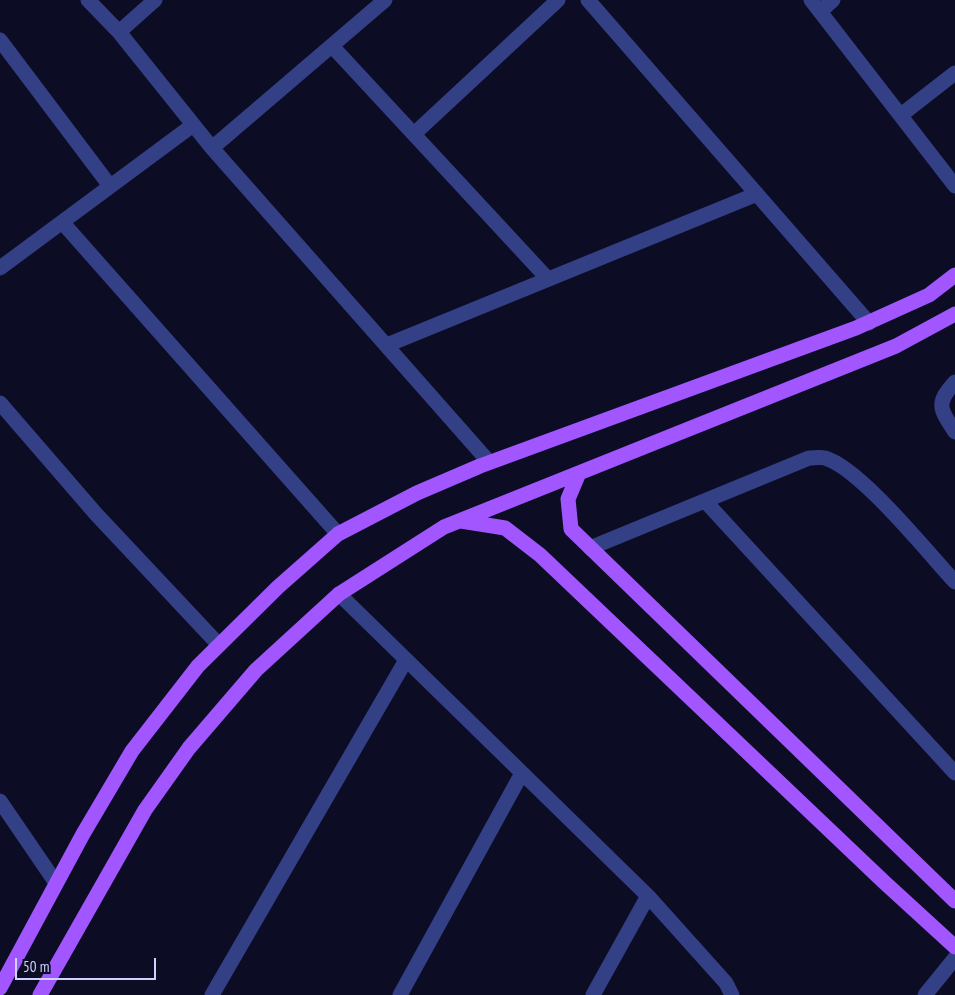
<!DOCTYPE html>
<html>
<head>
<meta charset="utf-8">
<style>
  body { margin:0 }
  #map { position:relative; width:955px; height:995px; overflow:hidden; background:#0c0d24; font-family:"PT Sans Narrow",sans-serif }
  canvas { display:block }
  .scale { position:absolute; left:15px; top:958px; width:141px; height:22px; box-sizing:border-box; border:2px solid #cfd2ff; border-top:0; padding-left:6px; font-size:15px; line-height:18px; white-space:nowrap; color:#cfd2ff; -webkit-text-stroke:4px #0c0d24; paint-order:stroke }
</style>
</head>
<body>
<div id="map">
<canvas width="955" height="995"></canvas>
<div class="scale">50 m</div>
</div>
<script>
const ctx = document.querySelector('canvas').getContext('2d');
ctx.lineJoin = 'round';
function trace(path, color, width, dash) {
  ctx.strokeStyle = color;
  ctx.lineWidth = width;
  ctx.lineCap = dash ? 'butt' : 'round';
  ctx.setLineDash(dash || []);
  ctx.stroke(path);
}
trace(new Path2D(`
  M 88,0 L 119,32 L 212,148 L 489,462
  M 588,0 L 869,323
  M 811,0 L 955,186
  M 821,11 L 833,0
  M 119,32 L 155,0
  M 0,40 L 110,186
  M 332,46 L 548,279
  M 901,115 L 955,73
  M 414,134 L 558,0
  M 212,148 L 385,0
  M 62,222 L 338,534
  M 0,268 L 193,125
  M 387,345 L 757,194
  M 955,382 C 935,404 940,409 955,432
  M 0,403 L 96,514 L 219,645
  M 705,501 L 955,773
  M 590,548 L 809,458 C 814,458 820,457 825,458 C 860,468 928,553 955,582
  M 339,594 L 648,896 L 726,983 L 732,995
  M 0,801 L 56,883
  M 212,995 L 406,660
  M 400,995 L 522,773
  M 593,995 L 648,896
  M 925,995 L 955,958`), '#344086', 15);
trace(new Path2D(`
  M 579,473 L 568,499 L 571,529 L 955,901
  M 461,521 L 505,528 L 540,555 L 884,882 L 955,947
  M 0,988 L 83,834 L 132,751 L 198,666 L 278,587 L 338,534 L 417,493 L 480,466 L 856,328 L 929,295 L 955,275
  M 40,995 L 145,810 L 189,748 L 256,670 L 339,594 L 444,527 L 896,346 L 955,314`), '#a156ff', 15);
</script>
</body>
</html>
